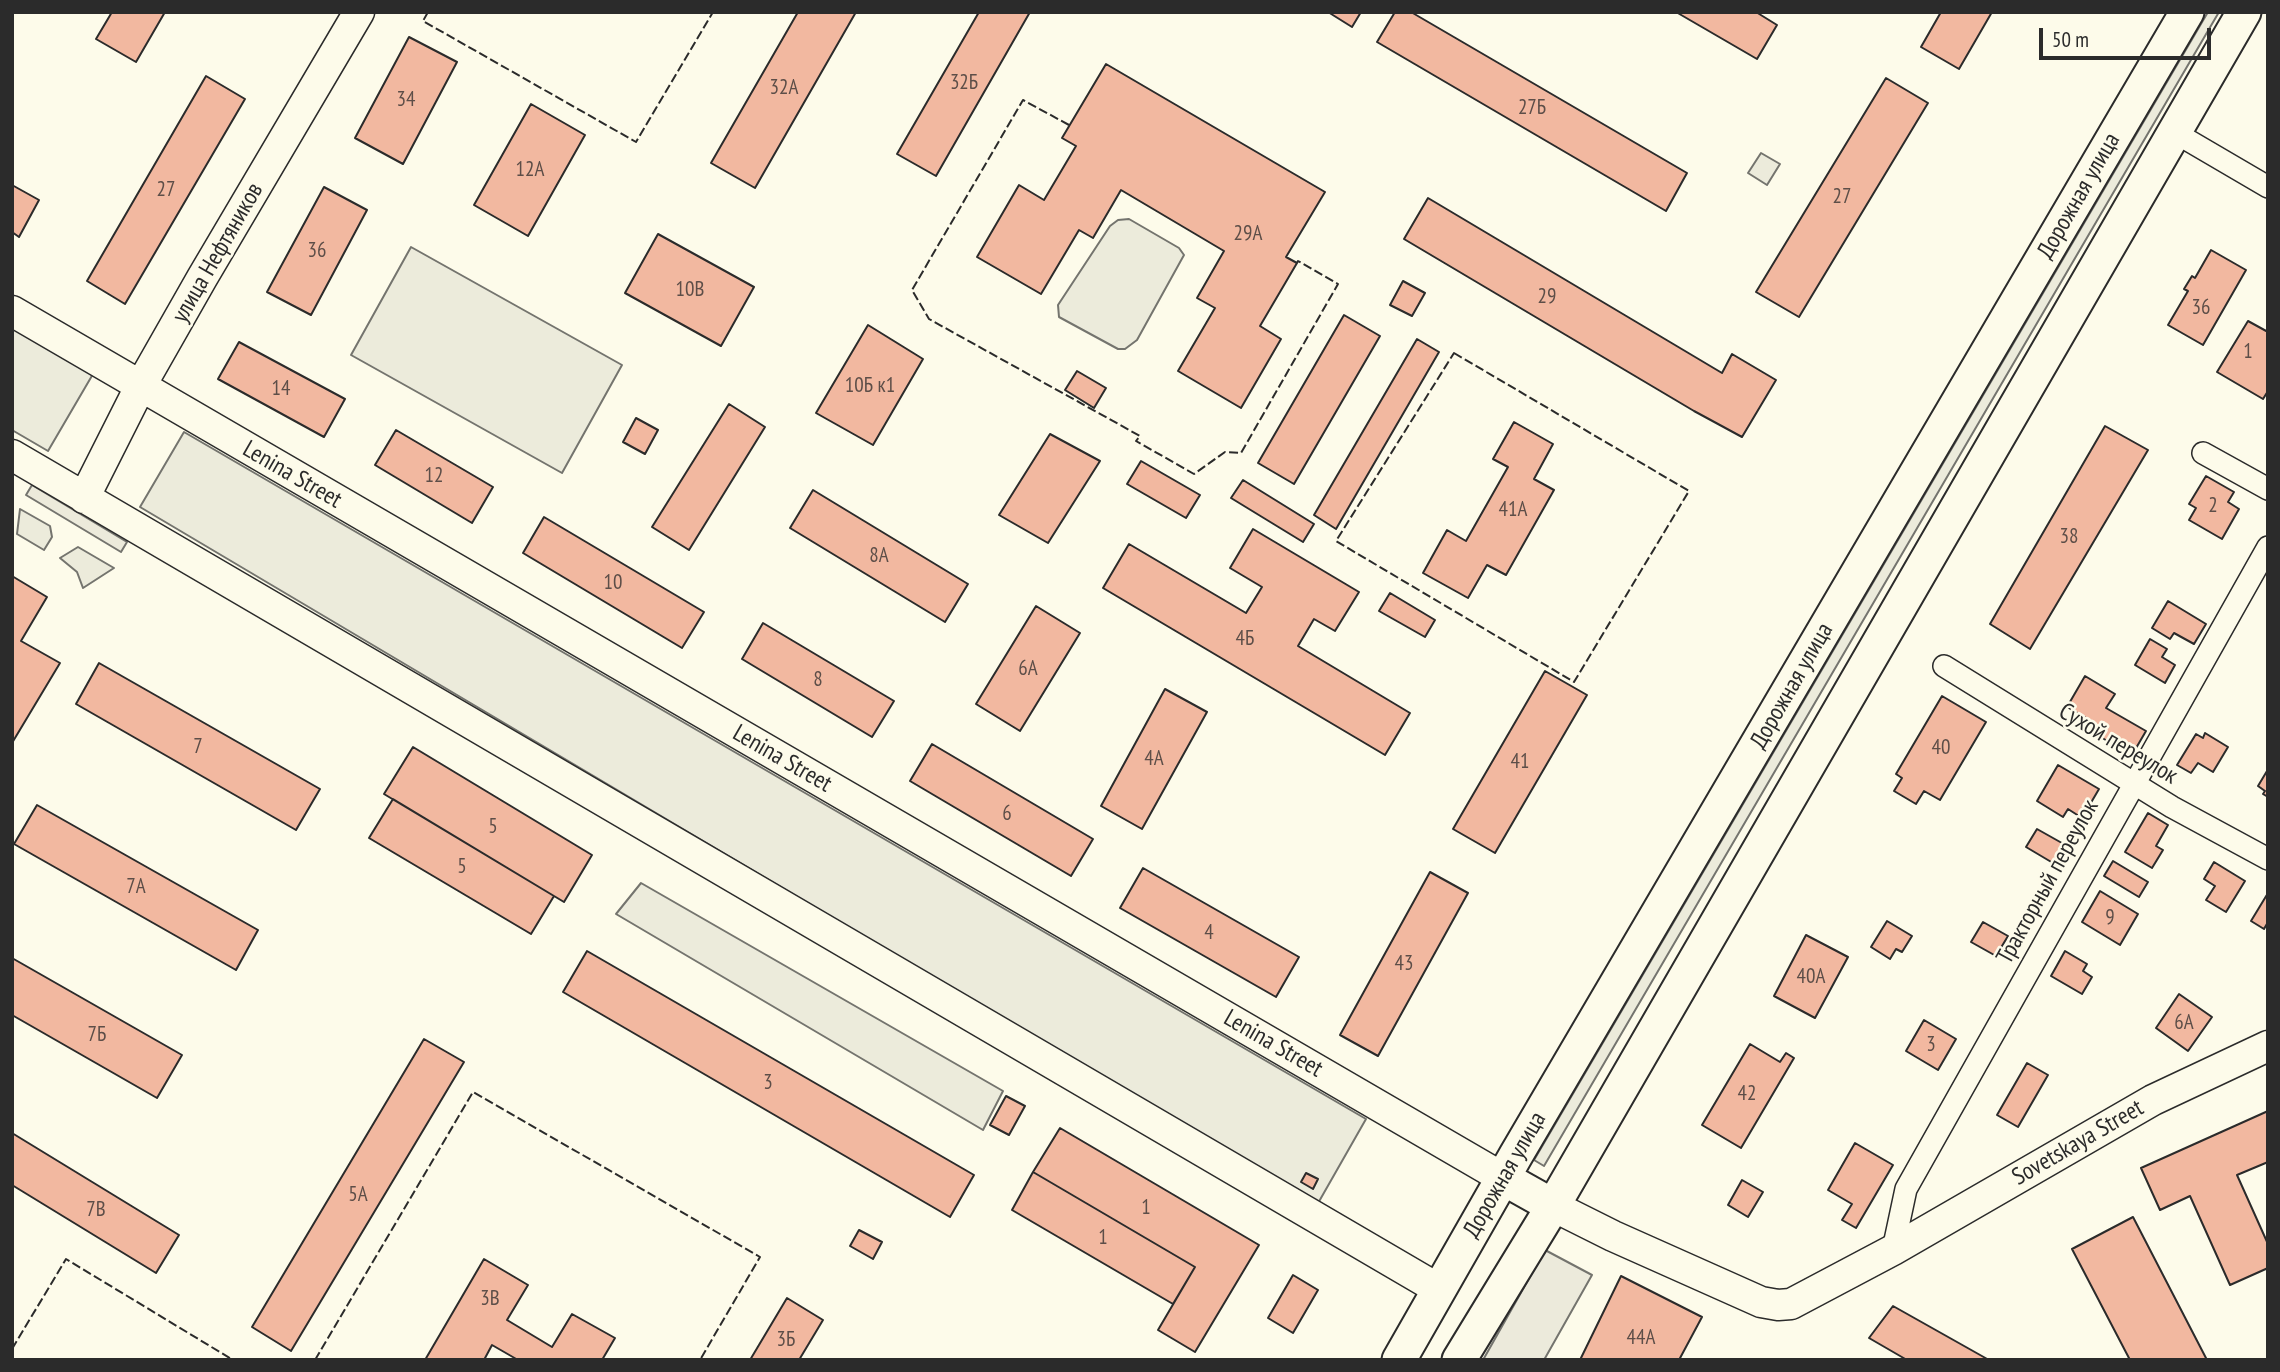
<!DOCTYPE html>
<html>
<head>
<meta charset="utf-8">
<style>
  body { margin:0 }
  #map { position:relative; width:2280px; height:1372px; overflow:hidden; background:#fdfbea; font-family:"PT Sans Narrow",sans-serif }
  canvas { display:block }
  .frame { position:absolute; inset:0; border:14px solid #2b2b2b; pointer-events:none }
  .scale { position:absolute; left:2039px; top:28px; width:172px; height:32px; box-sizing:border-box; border:4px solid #2b2b2b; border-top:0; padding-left:9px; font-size:21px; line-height:24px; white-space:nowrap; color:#2b2b2b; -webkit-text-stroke:5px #fdfbea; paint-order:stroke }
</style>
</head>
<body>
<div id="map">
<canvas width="2280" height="1372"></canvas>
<div class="frame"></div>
<div class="scale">50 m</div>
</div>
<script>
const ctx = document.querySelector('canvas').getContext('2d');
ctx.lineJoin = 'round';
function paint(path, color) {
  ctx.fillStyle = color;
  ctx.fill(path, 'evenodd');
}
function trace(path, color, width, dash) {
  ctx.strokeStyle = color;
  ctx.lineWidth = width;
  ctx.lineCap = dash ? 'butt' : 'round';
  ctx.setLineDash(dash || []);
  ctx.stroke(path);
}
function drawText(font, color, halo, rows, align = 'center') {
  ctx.font = font + ' "PT Sans Narrow",sans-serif';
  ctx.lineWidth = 5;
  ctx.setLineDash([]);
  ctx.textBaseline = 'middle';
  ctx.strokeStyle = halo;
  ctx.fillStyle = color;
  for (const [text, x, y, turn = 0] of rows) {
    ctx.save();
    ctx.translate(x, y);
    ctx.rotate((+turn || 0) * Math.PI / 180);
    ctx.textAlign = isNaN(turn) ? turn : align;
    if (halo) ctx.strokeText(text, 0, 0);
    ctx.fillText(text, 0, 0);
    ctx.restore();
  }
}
const green = new Path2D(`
  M 2208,12 L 2219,12 L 1544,1166 L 1534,1160 Z
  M 1761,153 L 1780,164 L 1767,185 L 1748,173 Z
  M 1129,219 L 1179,248 L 1184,255 L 1137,340 L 1125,349 L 1118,349 L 1059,317 L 1058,305 L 1110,226 L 1118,220 Z
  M 411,247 L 622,365 L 562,473 L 351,355 Z
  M 12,328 L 93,374 L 48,451 L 12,430 Z
  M 184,432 L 1366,1119 L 1317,1205 L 140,507 Z
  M 20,509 L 50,526 L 52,537 L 44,550 L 17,534 Z
  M 78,547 L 114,568 L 83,588 L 77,572 L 60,558 Z
  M 641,883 L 1003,1091 L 983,1130 L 616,914 Z`);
paint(green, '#ecebdb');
trace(green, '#74746e', 2);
const parking = new Path2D(`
  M 32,485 L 127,542 L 121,552 L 26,495 Z
  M 1545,1250 L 1592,1275 L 1544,1360 L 1483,1360 Z`);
paint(parking, '#eceadb');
trace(parking, '#74746e', 2);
const building = new Path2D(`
  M 112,12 L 165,12 L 136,62 L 96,39 Z
  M 798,12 L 856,12 L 755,188 L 711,163 Z
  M 979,12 L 1030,12 L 936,176 L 897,154 Z
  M 1328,12 L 1361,12 L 1352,27 Z
  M 1395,12 L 1411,12 L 1687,173 L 1666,211 L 1377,42 Z
  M 1676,12 L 1756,12 L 1777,25 L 1757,59 Z
  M 1941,12 L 1992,12 L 1959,69 L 1921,47 Z
  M 409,37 L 457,62 L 403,164 L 355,138 Z
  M 1106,64 L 1325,192 L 1286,257 L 1297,263 L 1260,326 L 1281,339 L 1241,408 L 1178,371 L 1215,308 L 1197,298 L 1224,251 L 1121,190 L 1093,238 L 1079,230 L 1041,294 L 977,257 L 1019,185 L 1044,200 L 1076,146 L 1062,138 Z
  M 206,76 L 245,99 L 125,304 L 87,281 Z
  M 1886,78 L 1928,103 L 1799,317 L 1756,292 Z
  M 531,104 L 585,135 L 528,236 L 474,205 Z
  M 12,185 L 39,200 L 19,237 L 12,232 Z
  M 324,187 L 367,210 L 311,315 L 267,292 Z
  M 1428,198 L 1722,373 L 1732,354 L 1776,380 L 1742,437 L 1694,411 L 1404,239 Z
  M 658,234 L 754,287 L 721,346 L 625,293 Z
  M 2211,250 L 2246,270 L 2203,345 L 2168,325 L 2188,291 L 2184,289 L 2192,276 L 2195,278 Z
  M 1403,281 L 1425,293 L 1412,316 L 1390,305 Z
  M 1344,315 L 1380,336 L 1294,484 L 1258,463 Z
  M 2248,321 L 2268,332 L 2268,391 L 2263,399 L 2217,372 Z
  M 868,325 L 923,359 L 873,445 L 816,413 Z
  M 1417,339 L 1439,352 L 1336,529 L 1314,515 Z
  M 239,342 L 345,399 L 324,437 L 218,379 Z
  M 1077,371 L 1106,388 L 1094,408 L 1065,390 Z
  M 729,404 L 765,427 L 689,550 L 652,527 Z
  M 636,418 L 658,430 L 645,454 L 623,442 Z
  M 1514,422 L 1553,444 L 1534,479 L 1554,490 L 1506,575 L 1487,565 L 1468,598 L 1423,573 L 1447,530 L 1466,541 L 1508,467 L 1493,459 Z
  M 2105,426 L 2148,450 L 2030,649 L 1990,624 Z
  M 396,430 L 493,487 L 472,523 L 375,465 Z
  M 1050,434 L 1100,461 L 1048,543 L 999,515 Z
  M 1141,461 L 1200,495 L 1186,518 L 1127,484 Z
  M 2206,476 L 2234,492 L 2228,502 L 2239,509 L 2222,539 L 2189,520 L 2196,508 L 2189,504 Z
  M 1243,480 L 1314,524 L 1303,542 L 1231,498 Z
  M 813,490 L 968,584 L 945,622 L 790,528 Z
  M 544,517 L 704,612 L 682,648 L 523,553 Z
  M 1253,529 L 1359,592 L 1335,631 L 1314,619 L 1298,646 L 1410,713 L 1385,755 L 1103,588 L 1129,544 L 1246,613 L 1262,587 L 1230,568 Z
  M 12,576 L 47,597 L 21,641 L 60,663 L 12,743 Z
  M 1390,593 L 1435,620 L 1425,637 L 1379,611 Z
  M 2168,601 L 2206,624 L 2194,644 L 2174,633 L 2170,639 L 2152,628 Z
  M 1036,606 L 1080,633 L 1020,731 L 976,704 Z
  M 763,623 L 894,701 L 872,737 L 742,659 Z
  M 2150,639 L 2167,649 L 2162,657 L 2175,665 L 2165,683 L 2135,665 Z
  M 99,663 L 320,789 L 296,830 L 76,704 Z
  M 1545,671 L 1587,695 L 1495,853 L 1453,829 Z
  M 2085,676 L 2115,694 L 2106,708 L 2146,731 L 2132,755 L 2083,727 L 2088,719 L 2067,707 Z
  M 1165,689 L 1207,712 L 1142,829 L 1101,806 Z
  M 1942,696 L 1986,722 L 1940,800 L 1924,791 L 1916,804 L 1894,791 L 1902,778 L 1896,774 Z
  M 2205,733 L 2228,747 L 2213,772 L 2198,763 L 2191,773 L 2177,765 L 2196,734 L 2203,738 Z
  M 932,744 L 1093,839 L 1071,876 L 910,781 Z
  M 413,747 L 592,855 L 564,902 L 384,794 Z
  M 2058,765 L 2099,789 L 2082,818 L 2068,809 L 2063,817 L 2037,801 Z
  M 2267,771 L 2268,772 L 2268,797 L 2263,794 L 2265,791 L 2258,786 Z
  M 393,799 L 554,896 L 531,934 L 369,838 Z
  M 37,805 L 258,930 L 236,970 L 14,844 Z
  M 2148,813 L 2168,825 L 2156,846 L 2163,850 L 2152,868 L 2125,852 Z
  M 2037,829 L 2069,847 L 2058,866 L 2026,847 Z
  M 2113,861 L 2148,882 L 2139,897 L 2104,876 Z
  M 2214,862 L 2245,881 L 2226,912 L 2206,900 L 2215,886 L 2204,879 Z
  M 1143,868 L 1299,957 L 1276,997 L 1120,908 Z
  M 1430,872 L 1468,893 L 1378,1056 L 1340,1035 Z
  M 2100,891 L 2138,914 L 2120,945 L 2082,922 Z
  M 2268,893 L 2268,922 L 2264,929 L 2251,921 Z
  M 1887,921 L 1912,936 L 1902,952 L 1896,949 L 1890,959 L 1871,947 Z
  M 1983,922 L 2008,936 L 1996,956 L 1971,942 Z
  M 1806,935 L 1848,957 L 1815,1018 L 1774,996 Z
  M 587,951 L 974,1175 L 950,1217 L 563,992 Z
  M 2065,951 L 2087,964 L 2083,971 L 2092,977 L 2082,994 L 2051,976 Z
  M 12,958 L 182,1055 L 157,1098 L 12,1015 Z
  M 2179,994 L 2212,1017 L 2188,1051 L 2156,1028 Z
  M 1924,1020 L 1956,1039 L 1938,1070 L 1906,1051 Z
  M 424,1039 L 464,1062 L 291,1351 L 252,1327 Z
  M 1750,1044 L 1780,1062 L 1786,1053 L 1794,1058 L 1741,1148 L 1702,1125 Z
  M 2027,1063 L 2048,1075 L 2018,1127 L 1997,1115 Z
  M 1006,1096 L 1025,1106 L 1009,1135 L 990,1125 Z
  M 2268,1111 L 2268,1162 L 2237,1175 L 2268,1244 L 2268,1268 L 2230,1285 L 2190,1196 L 2160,1210 L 2141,1168 Z
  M 1060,1128 L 1259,1245 L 1195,1352 L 1158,1330 L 1195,1267 L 1033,1172 Z
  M 12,1133 L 179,1235 L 156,1273 L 12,1185 Z
  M 1855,1143 L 1893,1165 L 1856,1228 L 1842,1220 L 1852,1204 L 1828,1190 Z
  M 1033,1172 L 1195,1267 L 1173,1304 L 1012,1210 Z
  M 1306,1173 L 1318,1179 L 1313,1189 L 1301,1182 Z
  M 1742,1180 L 1763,1192 L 1748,1217 L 1728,1205 Z
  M 2133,1217 L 2207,1360 L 2130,1360 L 2072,1249 Z
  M 859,1230 L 882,1242 L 873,1259 L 850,1246 Z
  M 484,1259 L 528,1285 L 507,1320 L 552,1347 L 572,1314 L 615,1338 L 602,1360 L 518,1360 L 492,1345 L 484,1360 L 425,1360 Z
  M 1293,1275 L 1318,1290 L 1293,1333 L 1268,1318 Z
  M 1621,1276 L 1702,1317 L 1679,1360 L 1580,1360 Z
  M 787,1298 L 823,1320 L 799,1360 L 750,1360 Z
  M 1893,1306 L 1989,1360 L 1907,1360 L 1869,1338 Z`);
paint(building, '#f2b8a0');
trace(building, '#2b2b2b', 2);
const street = new Path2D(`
  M 2174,132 L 2268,187
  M 2203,453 L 2268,489
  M 1944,666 L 2172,807 L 2268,859
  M 1893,1250 L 1906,1189 L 2268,547`);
const secondary = new Path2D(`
  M 12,311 L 1503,1178
  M 12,455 L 1440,1290
  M 84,498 L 140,387 L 202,278 L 359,12
  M 1553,1206 L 1613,1236 L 1761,1302 L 1778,1305 L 1791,1304 L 1893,1250 L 2153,1100 L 2268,1046`);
const primary = new Path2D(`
  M 1503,1178 L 1553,1206
  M 1399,1360 L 1516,1155 L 2187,12
  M 1459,1360 L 1553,1206 L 2244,12`);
trace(street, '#2b2b2b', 24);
trace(secondary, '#2b2b2b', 33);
trace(primary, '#2b2b2b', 37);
trace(street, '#fdfbea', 21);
trace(secondary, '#fdfbea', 30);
trace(primary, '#fdfbea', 33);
trace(new Path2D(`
  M 428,12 L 423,21 L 636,142 L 713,12
  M 1069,125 L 1023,100 L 912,290 L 929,319 L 1140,436 L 1136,441 L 1194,474 L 1225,452 L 1241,453 L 1338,284 L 1298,261 L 1297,263
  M 1454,353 L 1689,491 L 1574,682 L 1336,541 Z
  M 12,1349 L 66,1259 L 233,1360
  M 315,1360 L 473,1092 L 760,1257 L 700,1360`), '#2b2b2b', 2, [9, 3.5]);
drawText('21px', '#5d4e48', null, [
  ["32Б",964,83],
  ["32А",784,88],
  ["34",406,100],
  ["27Б",1532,108],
  ["12А",530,170],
  ["27",166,190],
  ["27",1842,197],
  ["29А",1248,234],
  ["36",317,251],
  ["10В",690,290],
  ["29",1547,297],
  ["36",2201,308],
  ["1",2248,352],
  ["10Б к1",870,386],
  ["14",281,389],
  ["12",434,476],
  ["2",2213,506],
  ["41А",1513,510],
  ["38",2069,537],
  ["8А",879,556],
  ["10",613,583],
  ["4Б",1245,639],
  ["6А",1028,669],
  ["8",818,680],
  ["7",198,747],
  ["40",1941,748],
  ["4А",1154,759],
  ["41",1520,762],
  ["6",1007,814],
  ["5",493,827],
  ["5",462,867],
  ["7А",136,887],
  ["9",2110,918],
  ["4",1209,933],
  ["43",1404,964],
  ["40А",1811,977],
  ["6А",2184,1023],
  ["7Б",97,1035],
  ["3",1931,1045],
  ["3",768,1083],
  ["42",1747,1094],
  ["5А",358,1195],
  ["1",1146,1208],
  ["7В",96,1210],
  ["1",1103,1238],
  ["3В",490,1299],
  ["44А",1641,1338],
  ["3Б",786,1340]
]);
drawText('24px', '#2b2b2b', '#fdfbea', [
  ["Дорожная улица",2079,196,-60],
  ["улица Нефтяников",218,253,-60],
  ["Lenina Street",292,475,30],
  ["Дорожная улица",1792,686,-60],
  ["Сухой переулок",2118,744,31],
  ["Lenina Street",782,759,30],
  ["Тракторный переулок",2048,882,-61],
  ["Lenina Street",1273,1044,30],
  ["Sovetskaya Street",2078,1143,-30],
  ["Дорожная улица",1505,1175,-60]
]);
</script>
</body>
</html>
